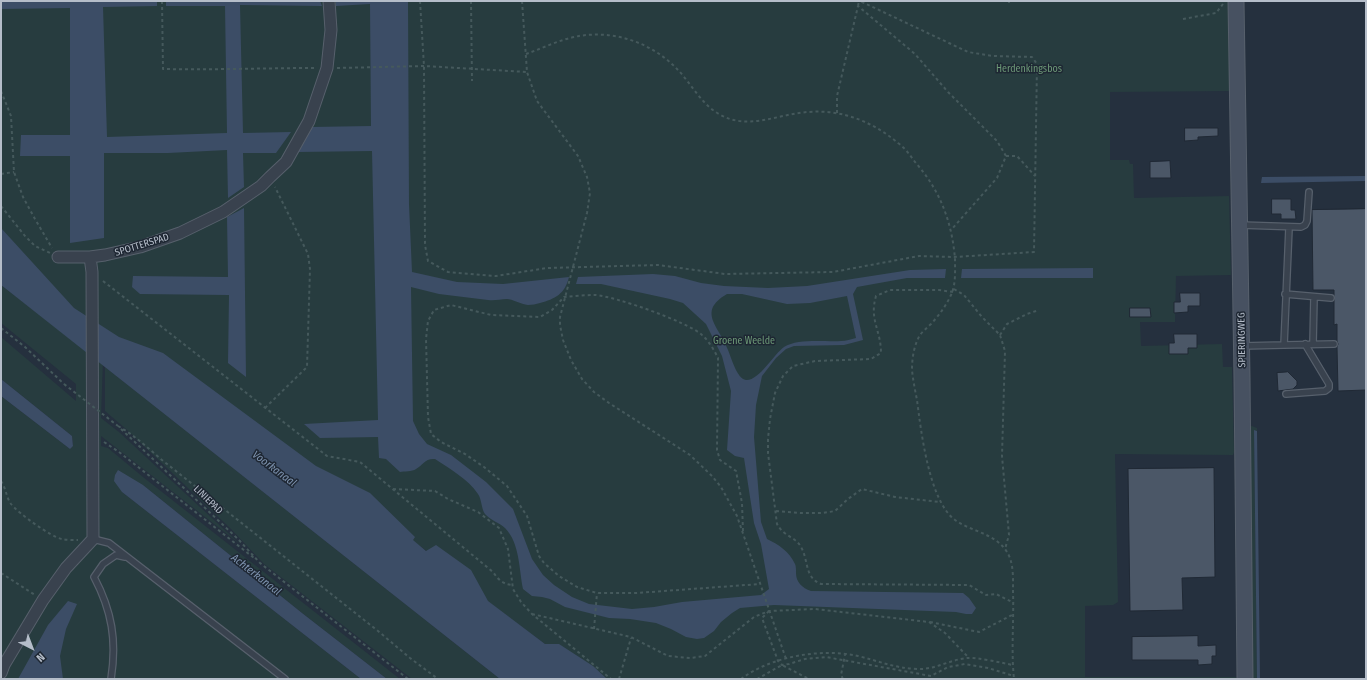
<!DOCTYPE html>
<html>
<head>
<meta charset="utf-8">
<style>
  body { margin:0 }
  #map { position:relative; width:1367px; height:680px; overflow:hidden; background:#25303e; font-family:"Fira Sans Condensed",sans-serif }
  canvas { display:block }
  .frame { position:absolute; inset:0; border:2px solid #b5bdc9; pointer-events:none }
  .north { position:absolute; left:12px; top:628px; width:40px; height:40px; -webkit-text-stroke:3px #1e2733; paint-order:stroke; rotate:138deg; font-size:11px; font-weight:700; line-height:16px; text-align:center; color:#b5bdc9 }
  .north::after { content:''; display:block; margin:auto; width:14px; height:18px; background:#b5bdc9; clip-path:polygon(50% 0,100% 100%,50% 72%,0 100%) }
</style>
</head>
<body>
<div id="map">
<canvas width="1367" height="680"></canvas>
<div class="frame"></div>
<div class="north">N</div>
</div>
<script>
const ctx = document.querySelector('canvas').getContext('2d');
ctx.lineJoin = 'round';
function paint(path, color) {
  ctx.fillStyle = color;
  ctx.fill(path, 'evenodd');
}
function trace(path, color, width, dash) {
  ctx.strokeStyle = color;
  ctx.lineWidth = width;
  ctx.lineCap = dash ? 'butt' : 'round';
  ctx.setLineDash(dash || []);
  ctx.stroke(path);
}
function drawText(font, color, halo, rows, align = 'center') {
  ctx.font = font + ' "Fira Sans Condensed",sans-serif';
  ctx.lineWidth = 3;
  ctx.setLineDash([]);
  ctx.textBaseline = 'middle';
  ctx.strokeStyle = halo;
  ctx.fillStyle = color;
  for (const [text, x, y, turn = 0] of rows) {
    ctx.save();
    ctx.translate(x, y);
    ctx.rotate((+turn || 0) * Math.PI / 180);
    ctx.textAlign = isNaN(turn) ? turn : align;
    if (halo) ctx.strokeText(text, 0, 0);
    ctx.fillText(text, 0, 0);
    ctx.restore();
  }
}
paint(new Path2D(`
  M 1,1 L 1230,1 L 1229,91 L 1110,92 L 1110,160 L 1129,160 L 1130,164 L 1133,164 L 1134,198 L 1229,196 L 1231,275 L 1176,276 L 1175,322 L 1140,322 L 1141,346 L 1222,344 L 1223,367 L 1232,367 L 1232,370 L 1234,452 L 1233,455 L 1115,454 L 1118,602 L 1113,605 L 1085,606 L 1085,677 L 1236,677 L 1236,679 L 605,679 L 558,644 L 545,644 L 484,599 L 424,549 L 310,467 L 104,330 L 101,418 L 119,432 L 241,545 L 101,436 L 101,446 L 108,448 L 143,477 L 400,679 L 387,679 L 302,613 L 143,485 L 122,492 L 361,679 L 1,679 L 1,396 L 70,449 L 73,445 L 72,436 L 1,379 L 1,337 L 76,401 L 76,384 L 1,323 L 1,285 L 77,344 L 1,232 Z
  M 105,367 L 500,679 L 412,679 L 264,564 L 231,529 L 126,429 L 105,411 Z
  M 1249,425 L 1257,428 L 1257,431 L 1254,430 L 1257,679 L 1252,679 Z`), '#273c3f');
paint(new Path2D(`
  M 1,1 L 157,1 L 157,6 L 103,7 L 107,137 L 227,133 L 225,6 L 166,6 L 166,1 L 320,1 L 322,6 L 240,5 L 243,133 L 291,132 L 276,153 L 243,153 L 244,187 L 228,198 L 227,150 L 168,153 L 104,153 L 104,238 L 70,243 L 70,156 L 20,156 L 21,135 L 70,135 L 70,8 L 1,9 Z
  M 336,1 L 408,1 L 409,204 L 412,272 L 457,282 L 503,284 L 569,277 C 565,294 555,299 540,303 C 536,304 532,305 528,305 C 521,304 512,299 507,299 C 500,299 495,301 488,300 L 439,294 L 411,287 L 413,421 L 419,434 L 427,444 L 451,455 L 486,482 L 513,509 L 532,559 L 543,575 L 554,585 L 572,597 L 589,604 L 632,609 L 654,607 L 682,602 L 761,595 L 769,589 L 761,544 L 754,523 L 744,458 L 735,456 L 727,450 L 731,391 L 722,356 L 706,324 L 683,303 L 670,299 L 601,284 L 576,284 L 578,277 L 653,274 L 675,276 L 701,283 L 724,286 L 768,288 L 807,286 L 910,270 L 946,269 L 945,278 L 907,278 L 857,287 L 853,294 L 863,340 L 844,345 L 794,346 L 786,349 L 776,358 L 762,376 L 756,405 L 754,437 L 761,522 L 767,539 C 779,545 789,551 795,564 C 796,566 796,570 796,573 C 796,582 802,588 811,591 L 963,593 L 969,598 L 976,608 L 972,614 L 966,614 L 956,612 L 774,605 L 740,608 L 732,613 L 721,622 L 714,631 L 704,638 L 697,639 L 686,637 L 671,629 L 656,623 L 630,619 L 609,618 L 565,607 L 550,599 L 542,597 L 532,596 L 523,589 C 519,570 520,543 505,528 C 500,523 490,520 485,514 C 481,508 482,500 478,494 C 468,479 450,469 435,459 C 425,458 423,465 416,469 C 412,472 404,471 400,472 L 386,459 L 379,458 L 378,437 L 320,438 L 304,424 L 378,420 L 372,151 L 297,152 L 311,127 L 371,126 L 370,4 L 336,6 ZM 727,294 L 742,294 L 787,304 L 810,303 L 847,296 L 856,338 C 851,339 846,341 841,341 C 825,342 798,338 784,347 C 774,354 759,381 746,380 C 737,379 731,357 728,350 C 720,327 696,312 727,294 Z
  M 1366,176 L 1366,181 L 1261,183 L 1262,177 Z
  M 244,208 L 246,377 L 228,363 L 229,295 L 140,294 L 132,287 L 133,276 L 228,277 L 227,217 Z
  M 1,228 L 74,308 L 119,337 L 163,353 L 316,466 L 370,493 L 415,537 L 413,540 L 426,551 L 436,545 L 471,570 L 488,601 L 545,644 L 559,644 L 593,666 L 607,679 L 500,679 L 1,285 Z
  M 1093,268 L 1093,278 L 961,278 L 962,269 Z
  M 1,379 L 72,436 L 73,446 L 70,449 L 1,396 Z
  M 1254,430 L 1257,431 L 1260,679 L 1257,679 Z
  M 118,470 L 143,485 L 302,613 L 387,679 L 361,679 L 122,492 L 114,481 L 115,475 Z
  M 68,601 L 77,604 L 66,629 L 60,656 L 63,679 L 18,679 L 48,625 Z`), '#3c4d66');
const building = new Path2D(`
  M 1185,128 L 1218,128 L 1218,136 L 1198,137 L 1198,140 L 1185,141 Z
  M 1170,161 L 1171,178 L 1150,178 L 1150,162 Z
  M 1272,199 L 1291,199 L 1291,210 L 1295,210 L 1296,219 L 1281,219 L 1281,214 L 1272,214 Z
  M 1366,209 L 1366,390 L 1338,391 L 1337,347 L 1338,344 L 1337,341 L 1337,324 L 1334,325 L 1334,290 L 1313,290 L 1312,210 Z
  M 1180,293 L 1200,293 L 1200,306 L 1188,306 L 1188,312 L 1174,313 L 1174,302 L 1180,302 Z
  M 1130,308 L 1150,308 L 1151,317 L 1130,317 Z
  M 1174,334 L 1197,334 L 1197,348 L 1188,348 L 1188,354 L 1169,354 L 1169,343 L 1174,343 Z
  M 1288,372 L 1297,381 L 1297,385 L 1293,389 L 1278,391 L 1277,373 Z
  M 1214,468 L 1215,577 L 1182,578 L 1183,610 L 1130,611 L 1128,469 Z
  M 1198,636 L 1198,646 L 1216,645 L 1216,656 L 1212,656 L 1212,664 L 1198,665 L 1198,660 L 1132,660 L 1132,637 Z`);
paint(building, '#4b5767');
trace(building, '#202935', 1);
const lane = new Path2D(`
  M 1240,225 L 1301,227 L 1305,225 L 1307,221 L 1309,192
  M 1285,294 L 1331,298
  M 1313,344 L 1314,297
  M 1284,345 L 1334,344
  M 1242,346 L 1284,345 L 1289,228
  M 1286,394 L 1325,391 L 1329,388 L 1329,384 L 1305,344
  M 93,539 L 109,543 L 285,679
  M 111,679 C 117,641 112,611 94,577 L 103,564 L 116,555 L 125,557`);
const street = new Path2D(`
  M 58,257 L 90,257 L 105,255 L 140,247 L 180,233 L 223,212 L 261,186 L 270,177 L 286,162 L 309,121 L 327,68 L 331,30 L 329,1
  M 1,673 L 4,665 L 43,600 L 66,568 L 93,539 L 92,272 L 90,257`);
const secondary = new Path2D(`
  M 1236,1 L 1242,378 L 1245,679`);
trace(lane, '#57606c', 8);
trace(street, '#57606c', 13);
trace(secondary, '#57606c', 17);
trace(new Path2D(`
  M 162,1 L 163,69 C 214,70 265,68 316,68
  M 420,1 L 424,66 L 425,245 L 428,261 L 448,272 L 496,276 L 547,268 L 658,265 L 725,274 L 833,272 L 919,256 L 954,257 L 1034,252 L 1037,64 L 1032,57 L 992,56 L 968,52 L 862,2 L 863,1
  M 471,1 L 472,81
  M 522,1 L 527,72 L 537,101 L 578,156 L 587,177 L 590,193 L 587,213 L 560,317 L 560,325 L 563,340 L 571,360 L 582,379 L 594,392 L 609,403 L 690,455 L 712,476 L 721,487 L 737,516 L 786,659
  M 1009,1 L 1009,3
  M 858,6 L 859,1
  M 1183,19 L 1216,13 L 1223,4
  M 526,54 C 543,48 561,39 579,36 C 615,30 652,43 677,69 C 691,83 701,104 719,114 C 747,131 778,114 808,112 C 842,109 873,122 898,143 C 905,148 910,155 915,162 C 940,190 952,222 955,259 C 955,271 956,284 951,295 C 946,306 939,315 931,324 C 927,328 923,331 920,335 C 914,345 912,358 912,370 C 913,380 915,390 917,400 C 921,431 929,501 955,520 C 972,532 995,533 1007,552 C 1014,563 1013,579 1013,592 C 1014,621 1011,650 1014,679
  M 337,68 L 424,66 L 527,72
  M 1,91 L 11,116 L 14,172 L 23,197 L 35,219 L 52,248
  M 837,113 L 837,96 L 858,6 L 915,54 L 948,92 L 997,141 L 1006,156 L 997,178 L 951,230
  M 1006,156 L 1017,156 L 1035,176
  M 1,174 L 14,172
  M 1,206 L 25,236 L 35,246 L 50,253
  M 103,281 L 327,456 L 360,462 L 493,572 C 498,579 502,584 512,585
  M 954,289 L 964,295 L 982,317 L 1000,335 L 1005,351 L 1002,456 L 1009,535 L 1005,549
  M 953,292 L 939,290 L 890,290 L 876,296 C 869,320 881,330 881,353 L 871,359 L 815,361 L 793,366 L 783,376 L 775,393 L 770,419 L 768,439 L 768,453 L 777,524 C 784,537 796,537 801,547 C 809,561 804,577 821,584 L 969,585 L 986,595 L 996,594 L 1014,603
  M 1,328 L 25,347 L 64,384
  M 1000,335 L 1007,324 L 1027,314 L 1039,310
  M 265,408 L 307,367 L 310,269 L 308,254 L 275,187
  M 118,426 C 134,435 148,448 162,460 L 378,631 L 410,658 L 438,679
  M 121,429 L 238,539 L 260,563 L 408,679
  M 104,442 L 119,452 L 254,558
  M 1,481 C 6,488 6,497 11,504 C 18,513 51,537 62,539 C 67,540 73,540 78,540
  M 393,489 L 435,491 L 448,499 L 478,512 L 499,528 L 508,549 L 513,589 L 521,602 L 532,614 L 611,679
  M 776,511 L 801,513 L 823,513 L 835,511 L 848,499 L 862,489 L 895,497 L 940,502
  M 743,531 L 742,503 L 736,471 L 720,460 L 717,450 L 718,358 C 714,350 709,341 702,335 C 688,322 614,296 595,295 C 585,295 574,296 564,297 L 552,310 L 540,317 L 491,315 L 451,305 L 434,310 L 428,321 L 426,339 L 428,417 L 431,434 L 441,442 L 465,454 L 484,467 L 507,486 L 527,516 L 539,556 L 544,563 L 559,576 L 577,587 L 597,593 L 637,593 L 760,584
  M 1,573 L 35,595
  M 769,611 L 762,618 L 778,661 L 782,665 L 789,664 L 805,659 L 826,657 L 931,676 L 948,667 L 965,664 L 988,668 L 1014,676
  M 532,614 L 631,637 L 668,656 L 690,658 L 705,656 L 754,617 L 769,611 L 815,609 L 929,622 L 945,633 L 968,657
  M 930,622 L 979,632 L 1014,614
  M 594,629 L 597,593
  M 619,679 L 631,638
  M 741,679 C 772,656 821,648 858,656 C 879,661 894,668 917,669 C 935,670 951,659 968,658 C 977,657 1002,663 1013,665
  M 757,679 L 782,665 L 809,679
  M 843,679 L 841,675 L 845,655`), '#45595c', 2, [3, 3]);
trace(lane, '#39424e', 5.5);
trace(street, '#39424e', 11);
trace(secondary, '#475161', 15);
trace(new Path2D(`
  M 64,384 L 118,426`), '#45595c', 2, [3, 3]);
drawText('10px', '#6d9977', '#1e2733', [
  ["Herdenkingsbos",1029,69],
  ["Groene Weelde",744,341]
]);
drawText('10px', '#b5bdc9', '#1e2733', [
  ["SPOTTERSPAD",142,245,-17],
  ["SPIERINGWEG",1242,340,-91],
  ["LINIEPAD",208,500,44]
]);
drawText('italic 11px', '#7e93af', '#1e2733', [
  ["Voorkanaal",274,469,37],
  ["Achterkanaal",256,575,38]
]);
</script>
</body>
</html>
